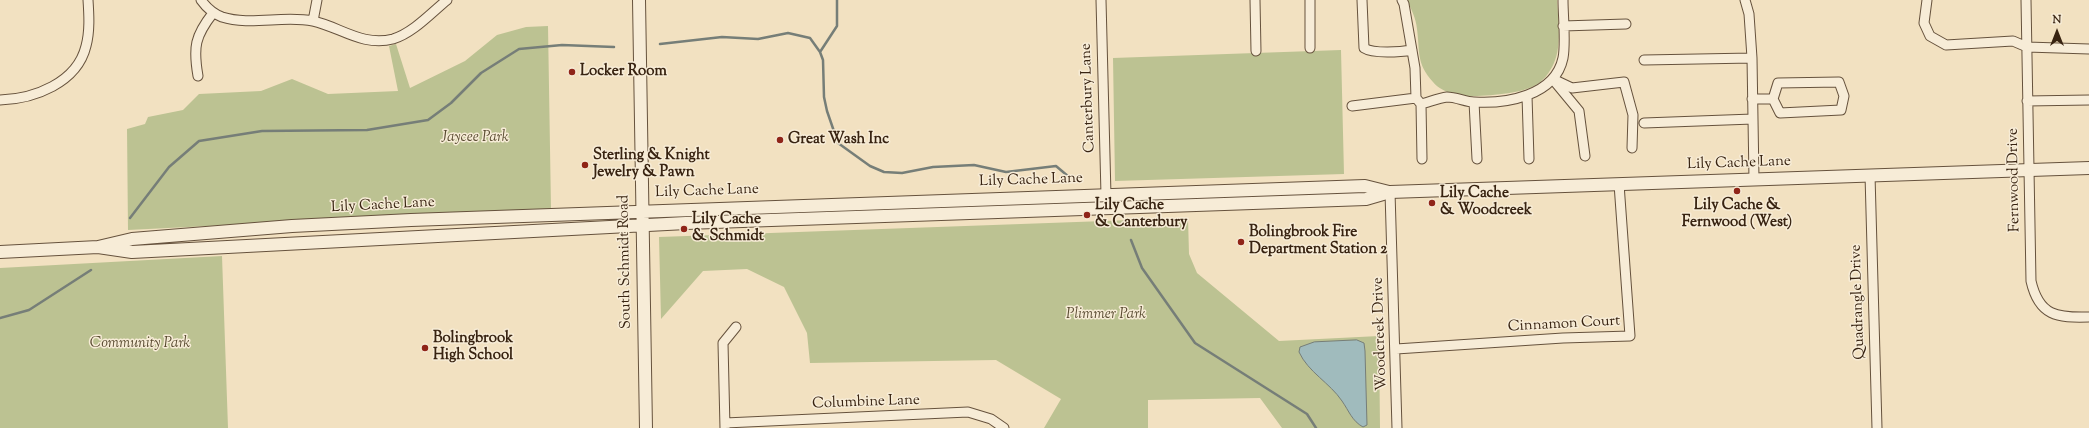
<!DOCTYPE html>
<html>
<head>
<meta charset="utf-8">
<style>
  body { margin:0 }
  #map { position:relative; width:2089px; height:428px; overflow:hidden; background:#f2e1c1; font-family:"Sorts Mill Goudy",serif }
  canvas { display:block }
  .north { position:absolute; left:2037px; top:12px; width:40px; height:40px; -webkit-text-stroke:3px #f7ecd7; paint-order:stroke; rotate:0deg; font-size:11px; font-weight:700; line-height:16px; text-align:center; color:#382311 }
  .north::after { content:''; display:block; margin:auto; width:14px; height:18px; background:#382311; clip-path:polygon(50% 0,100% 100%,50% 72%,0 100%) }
</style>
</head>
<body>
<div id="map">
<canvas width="2089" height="428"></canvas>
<div class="north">N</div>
</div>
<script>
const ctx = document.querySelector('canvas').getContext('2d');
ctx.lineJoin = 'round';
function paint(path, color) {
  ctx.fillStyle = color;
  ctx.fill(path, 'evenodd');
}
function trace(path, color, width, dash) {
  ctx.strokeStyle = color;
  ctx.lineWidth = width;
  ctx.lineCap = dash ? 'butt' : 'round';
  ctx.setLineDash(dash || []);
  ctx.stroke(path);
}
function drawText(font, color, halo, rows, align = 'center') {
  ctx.font = font + ' "Sorts Mill Goudy",serif';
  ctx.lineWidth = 3;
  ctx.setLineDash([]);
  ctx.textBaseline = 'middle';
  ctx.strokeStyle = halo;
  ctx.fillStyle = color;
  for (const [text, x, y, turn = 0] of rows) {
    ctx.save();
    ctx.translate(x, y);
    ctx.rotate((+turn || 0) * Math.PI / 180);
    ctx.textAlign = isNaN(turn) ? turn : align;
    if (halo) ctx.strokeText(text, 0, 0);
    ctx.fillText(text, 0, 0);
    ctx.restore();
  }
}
paint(new Path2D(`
  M 1407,0 L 1557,0 C 1558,19 1562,45 1554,63 C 1550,72 1543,82 1534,86 C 1520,94 1470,99 1454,94 C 1446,92 1438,88 1433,82 C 1416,63 1420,52 1417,29 C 1416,18 1411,9 1407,0 Z
  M 548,26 L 551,209 L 128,230 L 127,129 L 145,124 L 148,117 L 183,110 L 199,94 L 261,91 L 292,79 L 328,94 L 398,91 L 389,46 L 396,44 L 410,88 L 465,61 L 497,35 L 526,27 Z
  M 1341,50 L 1344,174 L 1115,181 L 1113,58 Z
  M 1188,218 L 1189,254 L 1197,273 L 1279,341 L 1379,336 L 1380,428 L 1282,428 L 1260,398 L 1148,400 L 1148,428 L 1044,428 L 1061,399 L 996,360 L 810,363 L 807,333 L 784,287 L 747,269 L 703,271 L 661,319 L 659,237 Z
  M 222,256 L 228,428 L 0,428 L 0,268 Z`), '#bcc292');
const water = new Path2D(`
  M 1357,340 L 1364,343 L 1365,351 L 1367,425 L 1363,427 C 1352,421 1349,411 1342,401 C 1330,383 1308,372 1299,352 L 1300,347 L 1314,342 Z`);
paint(water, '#a0bbbd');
trace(water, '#767e78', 1);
trace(new Path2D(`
  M 660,44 L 722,37 L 758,39 L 788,33 L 810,38 L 820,52 L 823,60 L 824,97 L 827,111 L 838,143 L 870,166 L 884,172 L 902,173 L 933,167 L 974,165 L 1006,172 L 1056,166 L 1069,177
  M 820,52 L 837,26 L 837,0
  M 130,218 L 169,167 L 199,141 L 262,131 L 367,130 L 428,120 L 451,103 L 481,73 L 519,49 L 562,45 L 614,47
  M 1131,240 L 1142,268 L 1195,343 L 1307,414 L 1316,428
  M 0,318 L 29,310 L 91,270`), '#767e78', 2.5);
const minor = new Path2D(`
  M 201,0 C 206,7 214,14 222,17 C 250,26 284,15 313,21 C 340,27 363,47 393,39 C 413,33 431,13 447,0
  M 1101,0 L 1106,195
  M 1255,0 L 1256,51
  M 1310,0 L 1310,48
  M 1362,0 L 1364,48 C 1373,54 1401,52 1412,50
  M 1402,0 L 1404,4 L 1415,68 L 1416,98 L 1421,104 C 1429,102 1439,98 1447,97 C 1456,97 1466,102 1474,102 C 1506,104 1555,96 1563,58 C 1566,43 1563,16 1563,0
  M 1745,0 L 1749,14 L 1752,58 L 1754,180
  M 1927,0 L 1924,23 L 1930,36 L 1946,45 L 2013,41 L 2027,47 L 2089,49
  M 2026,0 L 2031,281 C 2039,316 2057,318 2089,317
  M 313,21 L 317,0
  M 1563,26 L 1626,24
  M 1644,60 L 1752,58
  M 198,76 C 193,47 195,36 213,13
  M 1553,79 L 1572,88 L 1624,82 L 1633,115 L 1632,148
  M 1555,82 L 1579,111 L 1585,156
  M 1527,96 L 1529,159
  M 1752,99 L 1773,99 L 1780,113 L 1841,110 L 1844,96 L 1839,82 L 1778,83 L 1773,99
  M 0,100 C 34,99 77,83 86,46 C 90,31 89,15 88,0
  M 2027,101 L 2089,100
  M 1474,102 L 1477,159
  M 1421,104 L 1422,159
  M 1352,106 L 1416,98
  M 1644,123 L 1753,119
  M 1870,175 L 1877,428
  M 1390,192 L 1397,428
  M 1396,349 L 1563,338 L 1630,336 L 1619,184
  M 725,423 L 968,412 L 991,419 L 1004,428
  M 725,428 L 723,343 L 736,327`);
const tertiary = new Path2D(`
  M 639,0 L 646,428
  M 98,247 L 132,252 L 686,223 L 1366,199 L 1390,192 L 2089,168
  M 0,252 L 98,247 L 132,239 L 292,226 L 411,220 L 1365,186 L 1389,192`);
trace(minor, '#66523d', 11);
trace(tertiary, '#66523d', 14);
trace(minor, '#f7ecd7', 9);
trace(tertiary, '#f7ecd7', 12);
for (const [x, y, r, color] of [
  [572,72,4,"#8f2418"],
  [780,140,4,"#8f2418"],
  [585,165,4,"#8f2418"],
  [1737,191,4,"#8f2418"],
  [1432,203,4,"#8f2418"],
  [1087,215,4,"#8f2418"],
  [684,229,4,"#8f2418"],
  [1241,242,4,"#8f2418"],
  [425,348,4,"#8f2418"]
]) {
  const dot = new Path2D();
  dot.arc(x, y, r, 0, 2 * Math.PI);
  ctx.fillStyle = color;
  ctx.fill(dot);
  trace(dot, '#f7ecd7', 1.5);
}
drawText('bold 15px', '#382311', '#f7ecd7', [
  ["Locker Room",580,72],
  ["Great Wash Inc",788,140],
  ["Sterling & Knight",593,156],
  ["Jewelry & Pawn",593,173],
  ["Lily Cache",1440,194],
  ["& Woodcreek",1440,211],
  ["Lily Cache",1095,206],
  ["& Canterbury",1095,223],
  ["Lily Cache &",1737,206,"center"],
  ["Fernwood (West)",1737,223,"center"],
  ["Lily Cache",692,220],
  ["& Schmidt",692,237],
  ["Bolingbrook Fire",1249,233],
  ["Department Station 2",1249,250],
  ["Bolingbrook",433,339],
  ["High School",433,356]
], 'left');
drawText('15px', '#382311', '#f7ecd7', [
  ["Canterbury Lane",1089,98,-92],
  ["Lily Cache Lane",1739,164,-2],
  ["Fernwood Drive",2015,180,-91],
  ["Lily Cache Lane",1031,181,-2],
  ["Lily Cache Lane",707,192,-2],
  ["Lily Cache Lane",383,206,-3],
  ["South Schmidt Road",626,262,-91],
  ["Quadrangle Drive",1859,302,-92],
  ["Cinnamon Court",1564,325,-3],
  ["Woodcreek Drive",1381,334,-92],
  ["Columbine Lane",866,403,-2]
]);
drawText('italic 15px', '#594b31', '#f7ecd7', [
  ["Jaycee Park",475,138],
  ["Plimmer Park",1106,315],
  ["Community Park",140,344]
]);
</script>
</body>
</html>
